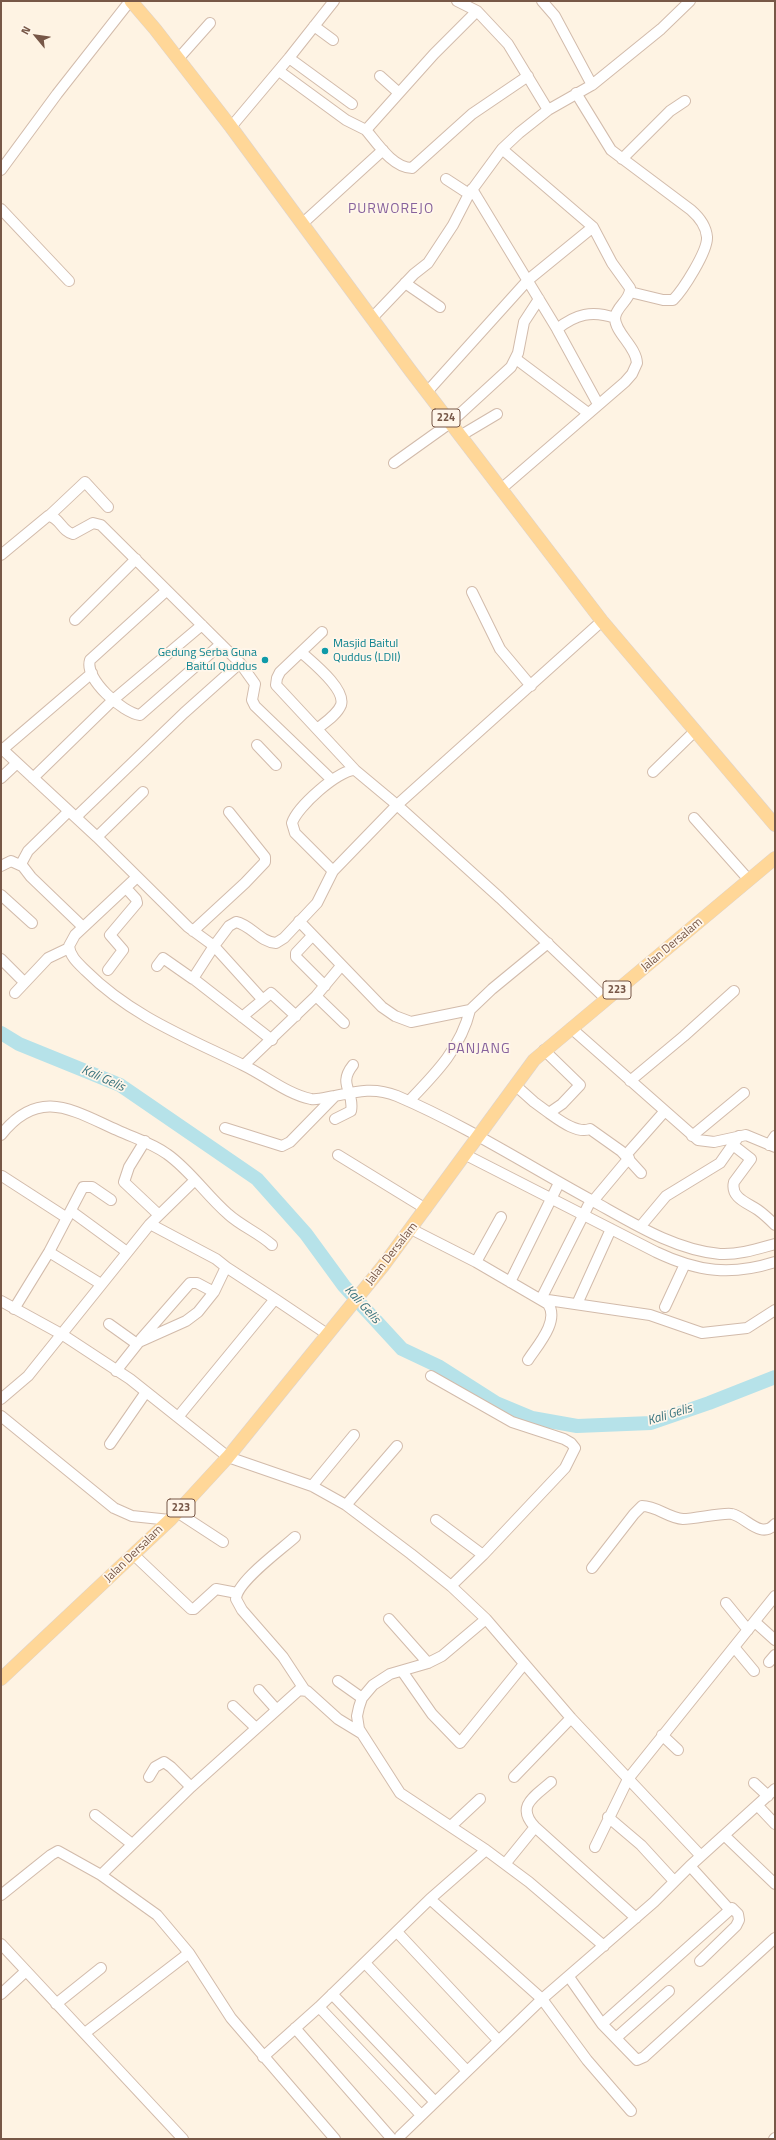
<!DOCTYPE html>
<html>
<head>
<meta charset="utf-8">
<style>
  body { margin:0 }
  #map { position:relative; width:776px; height:2140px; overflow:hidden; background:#fef3e3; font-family:"Titillium Web",sans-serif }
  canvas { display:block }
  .frame { position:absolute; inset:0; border:2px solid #775747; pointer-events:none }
  .north { position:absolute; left:16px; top:16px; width:40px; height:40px; -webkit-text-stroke:3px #fff6ea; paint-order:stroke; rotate:299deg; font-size:11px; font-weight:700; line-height:16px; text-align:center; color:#775747 }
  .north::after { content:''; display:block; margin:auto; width:14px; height:18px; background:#775747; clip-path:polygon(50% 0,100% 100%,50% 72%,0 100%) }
</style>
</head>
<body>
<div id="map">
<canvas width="776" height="2140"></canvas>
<div class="frame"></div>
<div class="north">N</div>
</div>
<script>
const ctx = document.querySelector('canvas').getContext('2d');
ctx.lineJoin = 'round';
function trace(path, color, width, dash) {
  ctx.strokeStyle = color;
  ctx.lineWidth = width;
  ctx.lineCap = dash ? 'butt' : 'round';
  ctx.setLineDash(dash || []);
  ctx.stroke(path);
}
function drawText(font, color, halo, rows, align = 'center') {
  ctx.font = font + ' "Titillium Web",sans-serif';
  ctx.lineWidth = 3.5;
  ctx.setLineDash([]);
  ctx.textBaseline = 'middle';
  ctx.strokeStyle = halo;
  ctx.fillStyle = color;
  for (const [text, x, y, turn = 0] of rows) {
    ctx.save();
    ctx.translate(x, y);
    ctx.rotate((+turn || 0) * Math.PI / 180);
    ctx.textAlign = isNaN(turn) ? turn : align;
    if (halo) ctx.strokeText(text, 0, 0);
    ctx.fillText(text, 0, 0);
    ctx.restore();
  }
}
trace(new Path2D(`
  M 1,1033 L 19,1044 L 120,1085 L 257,1179 L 306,1234 L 344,1286 L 402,1349 L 438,1366 L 496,1403 L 532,1418 L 577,1426 L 651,1423 L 709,1403 L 775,1377`), '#b6e2e9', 14);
const minor = new Path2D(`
  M 457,1 L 477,11 L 508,44 L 548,110
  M 542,1 L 555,16 L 592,85
  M 477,11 L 434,54 L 366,130 C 377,143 393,168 412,168 L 472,114 L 528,76
  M 314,26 L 333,40
  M 289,58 L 352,104
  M 178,59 L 210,23
  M 279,71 L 346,120 L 366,130
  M 380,76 L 399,93
  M 576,93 L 611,150 L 691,210 C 699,217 706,225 707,237 C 708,251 683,290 673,300 L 663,300 L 630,292
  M 231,127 L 289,58 L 334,1
  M 622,159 L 670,111 L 685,101
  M 1,170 L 57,94 L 130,1
  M 446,179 L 469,194
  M 472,189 L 557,329 L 598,404
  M 1,209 L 69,281
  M 303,223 L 383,150
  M 405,283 L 440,307
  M 372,318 L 414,274 L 428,263 L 453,225 L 469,194 L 502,149
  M 557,329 C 576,314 592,310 615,318
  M 516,359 L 588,413
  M 427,392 L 528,280 L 593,227
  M 460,436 L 497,414
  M 394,463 L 450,423 L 511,367 L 518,353 L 524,322 L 539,299
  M 501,489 L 625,382 L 632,374 L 637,363 C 636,346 615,333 615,318 C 616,306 631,300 630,288 L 612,263 L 593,227 L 502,149 L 519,133 L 548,110 L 592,85 L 661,29 L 690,1
  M 50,515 L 85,482 L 108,507
  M 1,555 L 48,516 C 59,516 62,532 73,534 L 93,523 L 101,525 L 240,663 L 255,684 L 252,700 L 255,706 L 332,780
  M 166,591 L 90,660 C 84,679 123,713 140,715 L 221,644
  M 472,592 L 500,649 L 531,686
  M 75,620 L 136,559
  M 322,632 L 280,672 L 277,678 L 276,685 L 355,770
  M 302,653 C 313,663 346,689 341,705 C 337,715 324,723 317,729
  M 257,745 L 276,765
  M 1,748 L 97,837 L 188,927 L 214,946 L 229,926 L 236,922 C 251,925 260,942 276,943 L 284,938 L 317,903 L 333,871 L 397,805 L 602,621
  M 2,750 L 92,673
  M 653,772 L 695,731
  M 1,778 L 17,763
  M 33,778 L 113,700 L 202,625
  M 69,811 L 28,851 L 21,864 L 31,877 L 83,927
  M 76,817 L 184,713 L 240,663
  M 694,818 L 749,880
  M 97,837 L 143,792
  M 1,866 L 11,861 L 22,866
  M 333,871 L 295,833 L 292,823 C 297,807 338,770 355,770 L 397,805 L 500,898 L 606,999
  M 137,877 L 75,935 L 69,946 C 70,957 79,964 86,971 C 131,1016 188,1038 243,1065 C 266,1076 287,1094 311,1099 C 319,1100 327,1097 335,1096 C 358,1091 375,1087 397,1096 C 465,1125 527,1165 591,1200 C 631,1222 674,1250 720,1254 C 739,1255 757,1249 775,1244
  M 1,895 L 32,923
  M 299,921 L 382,1007 L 395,1016 L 411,1022 L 470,1010 L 492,989 L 548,943
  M 193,931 L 245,883 L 265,862 L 265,857 L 229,812
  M 312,936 L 296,953 L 296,957 L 325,986
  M 1,959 L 24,982
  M 157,966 L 163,958 L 193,979
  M 108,970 L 123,950 L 110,935 L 137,903 L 136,899 L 126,888
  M 15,993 L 48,958 L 69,948
  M 316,996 L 344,1023
  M 262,999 L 214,946 L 194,977 L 195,980 L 272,1040
  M 242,1017 L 271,993 L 296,1016
  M 571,1028 L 698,1140 L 714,1142 L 746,1135 L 775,1147
  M 244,1065 L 316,996 L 341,966
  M 630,1081 L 684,1036 L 734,991
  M 515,1085 L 534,1102 L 549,1113 L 562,1104 L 580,1085 L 544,1050
  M 409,1101 C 435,1074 461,1048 470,1010
  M 549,1113 C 559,1120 577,1134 590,1129 L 621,1151 L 641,1173
  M 335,1119 L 351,1111 C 355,1091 337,1085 353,1065
  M 225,1128 L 282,1146 L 290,1142 L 335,1096
  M 1,1135 C 39,1087 72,1110 117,1130 C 134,1138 152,1143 167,1154 C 190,1170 206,1195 228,1214 C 241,1226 259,1233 272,1245
  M 692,1136 L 744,1093
  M 145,1141 L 129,1167 L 124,1182 L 159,1215
  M 733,1145 L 751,1159 L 734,1182 C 730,1198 748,1203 758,1210 C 765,1215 770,1220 775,1225
  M 769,1145 L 775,1136
  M 338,1155 L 426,1209
  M 466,1155 L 656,1252 C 698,1272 731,1276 775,1262
  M 626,1155 L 664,1112
  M 2,1176 L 67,1218
  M 591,1200 L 541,1299 L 650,1315 L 702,1333 L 747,1328 L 775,1310
  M 593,1201 L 629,1158
  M 71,1211 L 127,1252
  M 150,1224 L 216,1259 L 226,1267
  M 640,1227 L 666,1196 L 720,1163 L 739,1136
  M 411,1229 L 476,1262 L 548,1304 C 560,1321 537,1346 528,1360
  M 49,1252 L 101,1284
  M 476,1262 L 501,1217
  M 510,1282 L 559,1183
  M 1,1301 L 63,1335 L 130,1379 L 228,1457 L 312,1486 L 346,1505 L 411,1554 L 451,1586 L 486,1619 L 571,1718 L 701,1856
  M 577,1304 L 611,1229
  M 665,1307 L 685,1264
  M 14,1309 L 49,1252 L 83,1187 L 92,1187 L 111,1200
  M 109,1324 L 137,1344
  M 141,1339 L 190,1283 L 197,1283 L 214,1292
  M 116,1371 L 139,1342 L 186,1321 L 198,1312 L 214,1292 L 226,1267 L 275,1299
  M 431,1376 L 512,1422 L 564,1439 L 571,1443 L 575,1448 L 565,1468 L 483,1555 L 451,1586
  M 1,1399 L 28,1376 L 150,1224 L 195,1180
  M 1,1416 L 114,1508 L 132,1516 L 170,1520
  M 178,1417 L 275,1299 L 327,1334
  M 110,1444 L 146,1392
  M 312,1486 L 354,1435
  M 346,1505 L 397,1446
  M 177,1512 L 223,1542
  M 436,1520 L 483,1555
  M 295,1537 C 282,1549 236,1582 236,1599 L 242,1610 L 283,1657 L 304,1689
  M 134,1555 L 191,1609 L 194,1609 L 216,1589 L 237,1593
  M 592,1568 L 634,1514 L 642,1506 C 657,1506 668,1518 683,1519 C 695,1519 724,1512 732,1514 C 746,1517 761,1540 775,1524
  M 726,1603 L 748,1630
  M 389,1619 L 428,1663
  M 486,1619 L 442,1656 L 428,1663 L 390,1674 L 373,1685 L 362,1698 L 359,1707 L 357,1716 L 359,1729 L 400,1793 L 486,1850 L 529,1882 L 604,1946
  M 755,1622 L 775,1640
  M 734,1647 L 754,1671
  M 769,1662 L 775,1655
  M 402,1671 L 432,1714 L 460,1743 L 524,1664
  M 338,1681 L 362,1698
  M 259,1690 L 276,1709
  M 233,1706 L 256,1728
  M 662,1735 L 678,1750
  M 149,1777 L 155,1767 L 164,1762 L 171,1767 L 191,1787
  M 514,1777 L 571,1718
  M 551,1782 C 535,1796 515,1806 535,1827 L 636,1918
  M 754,1783 L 768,1796
  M 758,1806 L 775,1824
  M 95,1815 L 132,1844
  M 608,1817 L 641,1845 L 674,1881
  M 451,1826 L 480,1799
  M 725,1836 L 775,1884
  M 595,1847 L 628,1779 L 775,1596
  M 505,1864 L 535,1827
  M 690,1866 L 729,1909
  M 101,1875 L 191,1787 L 299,1690 L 307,1691 L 338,1719 L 361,1733
  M 1,1895 L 51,1855 L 58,1851 L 101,1875 L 157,1915 L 189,1953 L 231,2018 L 335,2139
  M 430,1899 L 542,1999 L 587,2060 L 631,2111
  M 397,1932 L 498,2040
  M 1,1944 L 183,2139
  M 365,1963 L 467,2071
  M 569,1977 L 602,2024 L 637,2060 L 644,2057 L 775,1938
  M 1,1994 L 26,1971
  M 332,1994 L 435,2102
  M 56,2004 L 101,1968
  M 319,2007 L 421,2115
  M 602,2024 L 732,1908 L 738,1914 L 739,1920 L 736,1926 L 700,1961
  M 295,2028 L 392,2139
  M 85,2033 L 189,1953
  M 616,2038 L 669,1991
  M 263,2057 L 319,2007 L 430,1899 L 486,1850
  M 400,2136 L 542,1999 L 654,1902 L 690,1866 L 775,1789
  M 774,2139 L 775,2138`);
const major = new Path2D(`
  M 131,1 L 155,29 L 231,127 L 410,370 L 602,621 L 775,825
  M 1,1679 L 170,1520 L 228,1457 L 383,1266 L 534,1060 L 775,858`);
trace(minor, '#d2bbab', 12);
trace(major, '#dcd3cf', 14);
trace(minor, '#fff', 10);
trace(major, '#ffd798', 13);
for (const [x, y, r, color] of [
  [325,651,4,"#0f9aa8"],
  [265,660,4,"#0f9aa8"]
]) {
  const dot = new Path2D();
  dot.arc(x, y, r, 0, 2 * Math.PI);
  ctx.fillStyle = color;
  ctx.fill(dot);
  trace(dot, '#fff6ea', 1.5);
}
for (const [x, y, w] of [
  [446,418,28],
  [617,990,28],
  [181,1508,28]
]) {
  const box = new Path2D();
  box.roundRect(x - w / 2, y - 9, w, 18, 3);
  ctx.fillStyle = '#fff6ea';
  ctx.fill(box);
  trace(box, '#775747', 1);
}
drawText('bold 11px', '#775747', null, [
  ["224",446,418],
  ["223",617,990],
  ["223",181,1508]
]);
drawText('12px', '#0d838f', '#fff6ea', [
  ["Masjid Baitul",333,644],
  ["Quddus (LDII)",333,658],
  ["Gedung Serba Guna",257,653,"right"],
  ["Baitul Quddus",257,667,"right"]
], 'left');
drawText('12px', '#775747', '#fff6ea', [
  ["Jalan Dersalam",672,945,-40],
  ["Jalan Dersalam",392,1254,-52],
  ["Jalan Dersalam",134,1554,-44]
]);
drawText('italic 13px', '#3a747e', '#fff6ea', [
  ["Kali Gelis",103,1079,24],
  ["Kali Gelis",362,1305,48],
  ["Kali Gelis",670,1415,-17]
]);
ctx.letterSpacing = '1px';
drawText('14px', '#87629c', '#fff6ea', [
  ["PURWOREJO",391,210],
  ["PANJANG",479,1050]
]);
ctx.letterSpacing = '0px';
</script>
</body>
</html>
